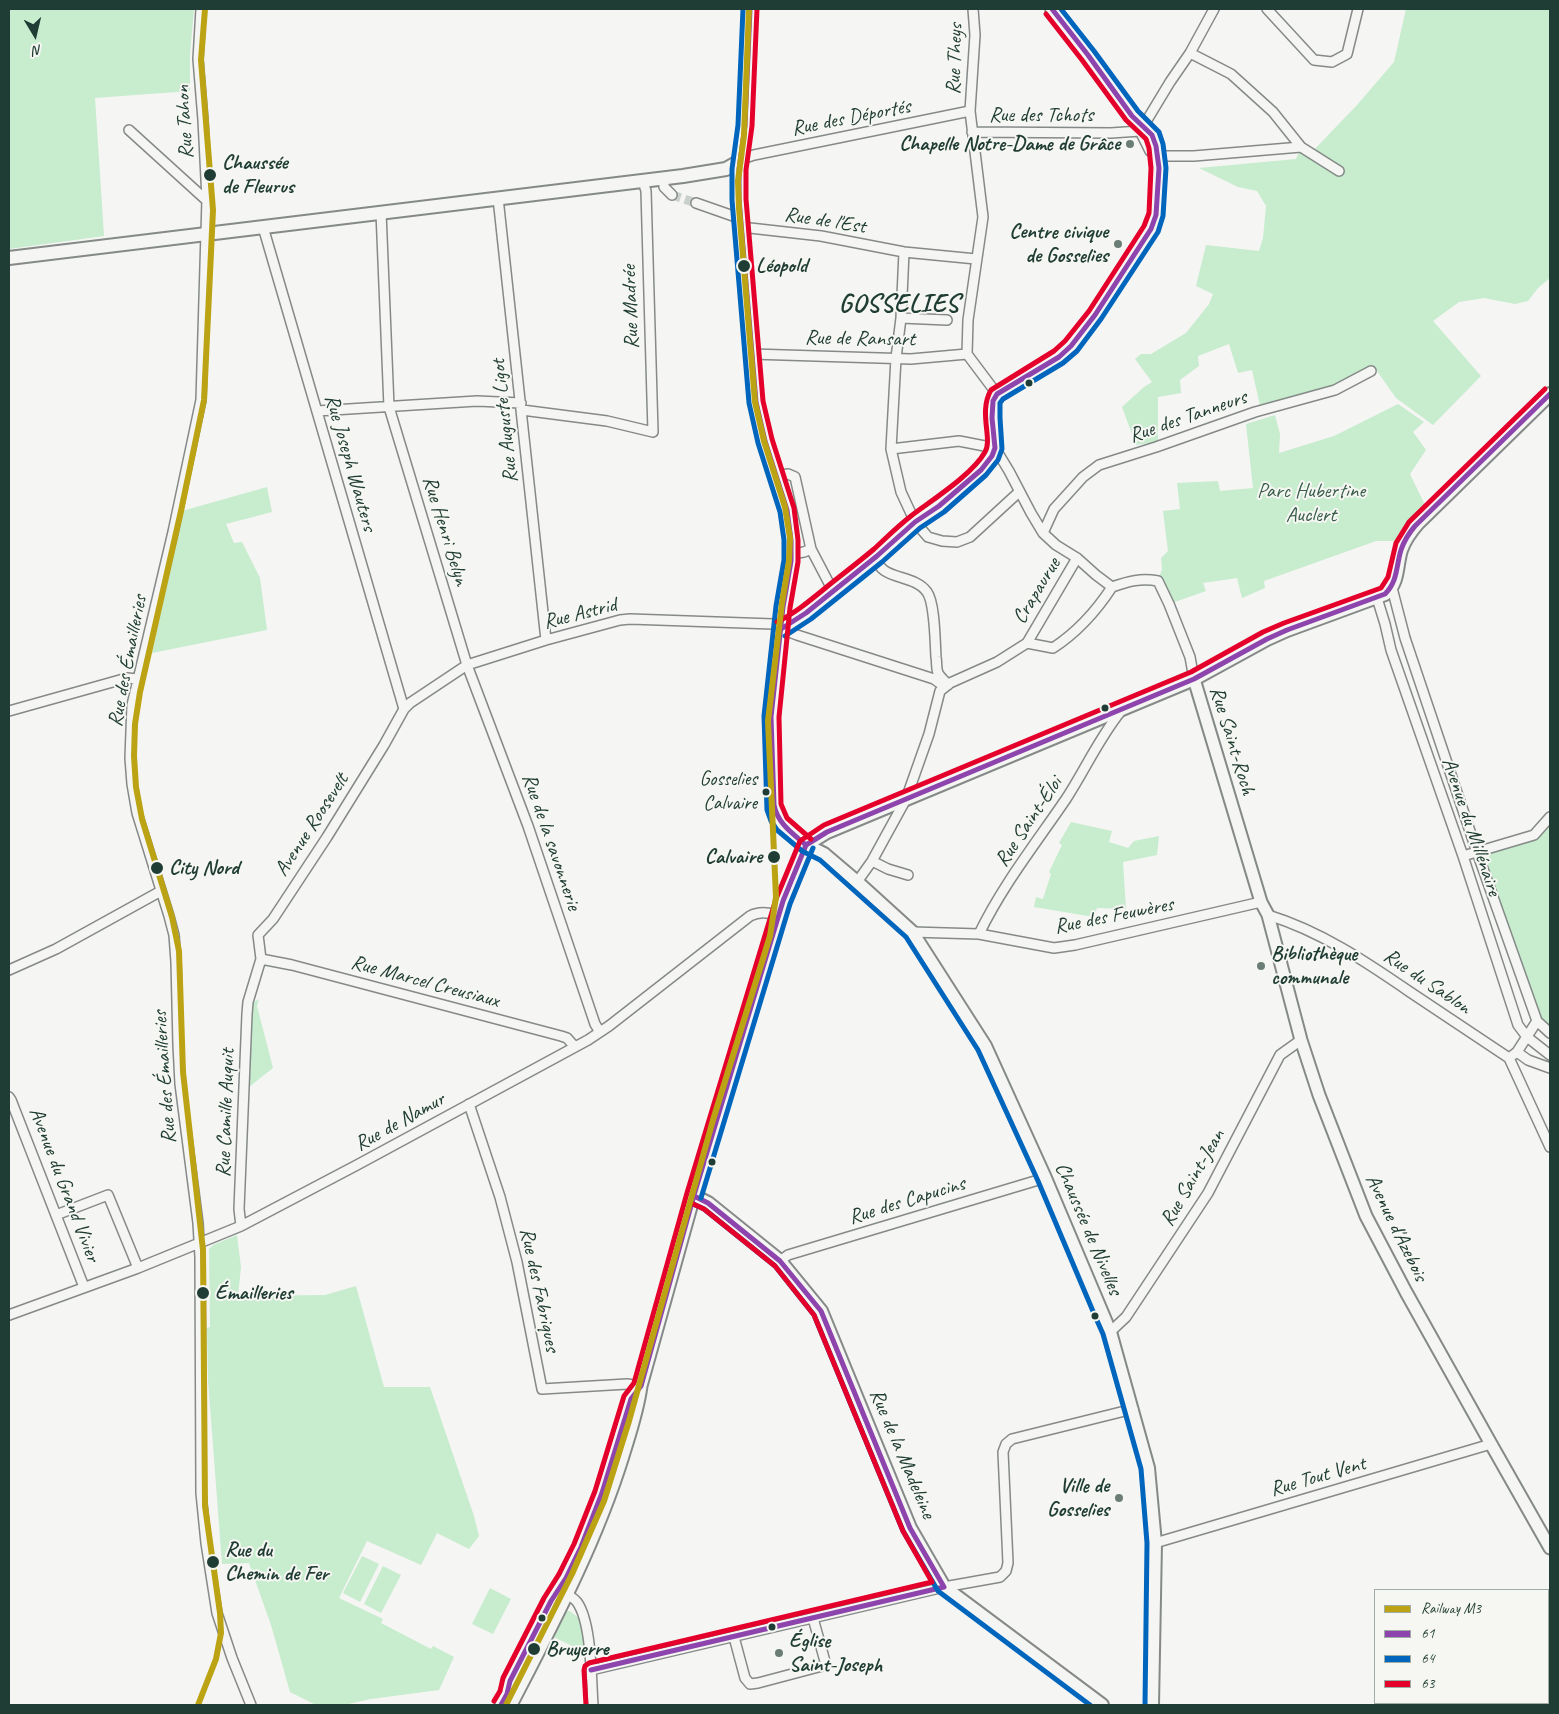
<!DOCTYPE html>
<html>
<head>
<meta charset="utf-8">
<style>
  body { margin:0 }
  #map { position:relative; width:1559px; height:1714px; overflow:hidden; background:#f5f5f3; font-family:Caveat,sans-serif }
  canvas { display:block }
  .frame { position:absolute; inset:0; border:10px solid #1f3d34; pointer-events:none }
  .legend { position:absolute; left:1374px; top:1589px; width:175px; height:115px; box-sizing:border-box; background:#f6f6f2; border:1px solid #a0aca6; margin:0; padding:6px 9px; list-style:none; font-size:15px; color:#1f3d34 }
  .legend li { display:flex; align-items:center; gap:10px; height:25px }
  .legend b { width:25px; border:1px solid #a0aca6 }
  .north { position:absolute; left:10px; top:10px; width:50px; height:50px; -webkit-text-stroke:4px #f6f6f2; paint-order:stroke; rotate:171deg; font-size:14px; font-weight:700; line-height:20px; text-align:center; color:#1f3d34 }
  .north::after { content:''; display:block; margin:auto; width:18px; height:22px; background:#1f3d34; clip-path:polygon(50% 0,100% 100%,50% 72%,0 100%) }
</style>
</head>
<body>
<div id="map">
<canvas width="1559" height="1714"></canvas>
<div class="frame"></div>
<ul class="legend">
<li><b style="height:6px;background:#bca314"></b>Railway M3</li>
<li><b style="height:6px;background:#8e44ad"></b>61</li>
<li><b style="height:6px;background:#0065bd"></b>64</li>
<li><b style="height:6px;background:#e4002b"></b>63</li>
</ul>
<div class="north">N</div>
</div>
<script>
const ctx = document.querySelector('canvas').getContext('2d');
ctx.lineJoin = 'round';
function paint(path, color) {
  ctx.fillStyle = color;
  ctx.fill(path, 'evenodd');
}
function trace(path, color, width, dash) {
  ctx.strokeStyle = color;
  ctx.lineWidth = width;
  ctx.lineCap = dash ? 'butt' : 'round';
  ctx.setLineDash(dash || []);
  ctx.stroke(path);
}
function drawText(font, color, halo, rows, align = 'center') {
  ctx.font = font + ' Caveat,sans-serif';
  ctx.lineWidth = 4;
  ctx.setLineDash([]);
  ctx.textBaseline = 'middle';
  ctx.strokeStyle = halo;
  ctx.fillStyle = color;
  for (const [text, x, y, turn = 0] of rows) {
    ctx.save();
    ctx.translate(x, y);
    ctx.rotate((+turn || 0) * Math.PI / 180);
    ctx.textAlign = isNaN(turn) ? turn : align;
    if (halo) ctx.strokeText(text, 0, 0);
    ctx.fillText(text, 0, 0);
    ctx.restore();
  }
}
paint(new Path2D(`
  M 9,9 L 194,9 L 190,54 L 190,91 L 95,98 L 104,236 L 9,249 Z
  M 1406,9 L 1550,9 L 1550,278 L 1538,288 L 1528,301 L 1515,304 L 1484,298 L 1459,302 L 1433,321 L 1481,376 L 1433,425 L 1396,398 L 1377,371 L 1368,373 L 1346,384 L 1261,410 L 1252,370 L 1238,373 L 1229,344 L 1198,356 L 1199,366 L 1180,380 L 1181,393 L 1158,397 L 1158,442 L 1136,445 L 1122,407 L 1144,387 L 1152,382 L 1135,359 L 1141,354 L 1151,354 L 1186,333 L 1209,304 L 1213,294 L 1196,286 L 1206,245 L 1259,251 L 1263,238 L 1266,206 L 1257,191 L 1238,187 L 1199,168 L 1296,159 L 1301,147 L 1311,153 L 1357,105 L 1394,62 Z
  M 1398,404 L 1424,422 L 1413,432 L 1426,450 L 1410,474 L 1425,505 L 1407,523 L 1396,541 L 1376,541 L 1264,581 L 1265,588 L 1242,598 L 1237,578 L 1203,583 L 1206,591 L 1169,604 L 1158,581 L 1162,569 L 1161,558 L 1168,551 L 1163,511 L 1180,509 L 1177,483 L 1218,481 L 1220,491 L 1253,488 L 1246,424 L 1275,415 L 1280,434 L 1279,453 L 1334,436 Z
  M 267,487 L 272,512 L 226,524 L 234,543 L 242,542 L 260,578 L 267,630 L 152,653 L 182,511 Z
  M 1071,822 L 1112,831 L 1109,842 L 1128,848 L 1134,841 L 1159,836 L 1157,855 L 1123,862 L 1126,909 L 1097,908 L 1094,917 L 1034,907 L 1036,897 L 1043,899 L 1051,874 L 1049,872 L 1062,845 L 1059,843 Z
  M 1550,822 L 1550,1033 L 1535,1016 L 1488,865 L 1490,851 L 1534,835 Z
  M 259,999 L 257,1006 L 273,1068 L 249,1087 L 248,1092 L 247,1014 L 252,1003 Z
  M 237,1235 L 241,1267 L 238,1296 L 325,1295 L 356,1286 L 384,1387 L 430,1387 L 474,1516 L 479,1536 L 469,1549 L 437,1533 L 421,1565 L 367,1541 L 339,1598 L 383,1619 L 381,1623 L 431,1649 L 433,1646 L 454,1657 L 439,1690 L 371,1699 L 344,1705 L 316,1705 L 290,1692 L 271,1625 L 249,1563 L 222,1564 L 208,1380 L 207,1328 L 210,1327 L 209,1249 L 213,1245 Z
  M 362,1556 L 379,1564 L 360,1602 L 343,1593 Z
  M 383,1566 L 401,1575 L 381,1613 L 364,1604 Z
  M 490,1588 L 511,1599 L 493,1634 L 472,1624 Z
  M 570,1611 L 580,1619 L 585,1652 L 549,1635 L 562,1613 Z`), '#c7ecce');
trace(new Path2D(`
  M 672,195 L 696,203`), '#cad0cd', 9, [9, 4.5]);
const minor = new Path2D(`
  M 201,9 L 198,59 L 203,120 L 207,199 L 201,400 L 173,532 L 132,705 L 130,758 L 132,784 L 137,813 L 169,916 L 174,935 L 176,962 L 178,1045 L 180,1084 L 198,1223 L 200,1257 L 201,1493 L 206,1543 L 217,1613 L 232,1658 L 251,1705
  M 1267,9 L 1314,60 L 1332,62 L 1347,54 L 1358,9
  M 1190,53 L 1231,74 L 1273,112 L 1301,147 L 1339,171
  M 129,130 L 205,199 L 207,199
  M 1141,130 L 1170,82 L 1190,53 L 1214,9
  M 1140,131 L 1150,151 L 1157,155 L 1164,156 L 1194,156 L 1301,147
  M 972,132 L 1111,133 L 1140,131
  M 740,161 L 745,158 L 754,155 L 970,111
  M 664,178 L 664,187 L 672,195
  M 498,198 L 546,640
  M 696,203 L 736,217 L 740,217
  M 381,212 L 389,407 L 467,665 L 528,826 L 595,1024 L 600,1032
  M 263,227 L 404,709
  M 741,227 L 821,236 L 904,252 L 976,259
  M 904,252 L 901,318 L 896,358 L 891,449 L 901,492 L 915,522 L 928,537 L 942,541 L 957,542 L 970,537 L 1019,492
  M 901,318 L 947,320
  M 752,354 L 911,359 L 967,354
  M 967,354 L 968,320 L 983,217 L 970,111 L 975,35 L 973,9
  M 967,354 L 997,394
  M 522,410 L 607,421 L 653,432 L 646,191 L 643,181
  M 317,411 L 477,401 L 521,403
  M 891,449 L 959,441 L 995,448 L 1009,471 L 1031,513 L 1043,533 L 1056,545 L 1077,558 L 1096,575 L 1112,587
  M 776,476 L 788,474 L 795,477 L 811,549 L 804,552 L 791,554
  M 1043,533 L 1054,509 L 1083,477 L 1099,465 L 1156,447 L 1255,412 L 1335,390 L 1371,371
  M 811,549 L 833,591
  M 877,556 C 877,581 914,573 927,592 C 935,603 935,642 936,657 C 937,661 936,668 938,673 C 940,677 945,681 948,685
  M 1112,587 C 1129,581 1141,578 1158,581 L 1169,604 L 1190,657 L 1194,679
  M 1392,588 L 1405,638 L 1477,852 L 1537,1021 L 1550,1033
  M 1377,598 L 1385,624 L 1391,650 L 1463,856 L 1518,1025 L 1527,1037 L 1550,1055
  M 1027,643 L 1053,648 C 1076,633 1097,610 1112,587
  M 1027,643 L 1077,558
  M 9,711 L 127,678 L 138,679
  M 1463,856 L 1534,835 L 1550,817
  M 872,861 L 888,869 L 908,875
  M 857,882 L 872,861 L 906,799 L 929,734 L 940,691 L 950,683 L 997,662 L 1027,643
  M 1268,915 C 1320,931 1365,961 1410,992 C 1443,1014 1476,1036 1509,1058
  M 912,932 L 979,934 L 1054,948 L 1075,945 L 1261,902
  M 979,934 C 1002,886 1036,843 1066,799 C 1085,770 1099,738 1121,711
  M 261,959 L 292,965 L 561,1036 L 567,1038 L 575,1047
  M 9,970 L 56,949 L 161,891
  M 1517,1052 L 1528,1060 L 1550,1068
  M 1509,1058 L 1550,1147
  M 1509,1058 L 1517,1052 L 1537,1021
  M 9,1097 L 11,1100 L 84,1287
  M 469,1104 L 500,1197 L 517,1262 L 542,1389 L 627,1384 L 641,1386
  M 56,1215 L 108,1195 L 138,1268
  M 241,1226 L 239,1209 L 247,1014 L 248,1002 L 261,959 L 258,935 L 273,919 L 327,837 L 384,745 L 404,709 L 410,703 L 467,665 L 546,640 L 620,620 L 630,619 L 773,624 L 781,629 L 797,635 L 934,679 L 945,687
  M 780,1261 L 788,1255 L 1045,1178
  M 9,1315 L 138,1268 L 241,1226 L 357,1165 L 588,1040 L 609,1026 L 750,916 C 760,911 768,913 779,915
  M 1110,1332 L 1126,1317 L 1208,1193 L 1280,1055 L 1301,1040
  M 1155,1543 L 1491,1444
  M 561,1591 C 567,1594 573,1597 577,1602 C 592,1623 591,1679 593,1705
  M 734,1637 L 745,1678 L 750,1684 L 758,1683 L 826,1665 L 813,1618
  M 591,1670 L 944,1587 L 1000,1577 L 1006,1571 L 1008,1563 L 1003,1452 L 1006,1444 L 1012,1439 L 1133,1409`);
const tertiary = new Path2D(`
  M 1194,679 L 1261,902 L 1268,915 L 1301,1040 L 1319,1095 L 1366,1216 L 1406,1292 L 1491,1444 L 1550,1548
  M 501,1705 L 507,1694 L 510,1681 L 551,1601 L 566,1578 L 584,1540 L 607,1478 L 631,1399 L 640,1387
  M 511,1705 C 553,1624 596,1543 623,1456 C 630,1433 638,1410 641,1386 L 694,1196`);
const secondary = new Path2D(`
  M 750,9 L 745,126 L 739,169 L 739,199 L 756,402 L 765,441 L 787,510 L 791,540 L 791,561 L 783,607 L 771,717 L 774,808 L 778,818 L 782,824 L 806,845 L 824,854 L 857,882 L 912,932 L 985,1046 L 1045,1178 L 1102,1313 L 1110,1332 L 1148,1468 L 1155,1543 L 1152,1705
  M 9,258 L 683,176 L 726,169 L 740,161
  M 781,629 L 794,622 L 806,613 L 877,556 L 915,522 L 939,506 L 981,470 L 992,456 L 995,448 L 992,418 L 993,401 L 997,394 L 1059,357 L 1071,346 L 1095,315 L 1151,229 L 1156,215 L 1159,168 L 1156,146 L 1152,135 L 1132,116 L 1088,55 L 1052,9
  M 1102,1705 L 944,1587 L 910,1528 L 821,1311 L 780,1261 L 708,1203 L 694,1196 L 783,901 L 806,845 L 827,832 L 1194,679 L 1267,639 L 1287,630 L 1385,594 C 1399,583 1396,566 1401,550 C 1405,539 1410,532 1418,523 L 1550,394`);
trace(minor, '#858a88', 12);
trace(tertiary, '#858a88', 15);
trace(secondary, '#858a88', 16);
trace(minor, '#f5f5f3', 9);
trace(tertiary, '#f5f5f3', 11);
trace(secondary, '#f5f5f3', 12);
trace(new Path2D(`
  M 750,9 L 745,126 L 739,169 L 739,199 L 756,402 L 765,441 L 787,510 L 791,540 L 791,561 L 783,607 L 771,717 L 774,805 C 778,824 792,833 806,845
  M 781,629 L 806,613 L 877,556 L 915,522 L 939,506 L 981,470 L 992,456 L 995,448 L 992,418 L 993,401 L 997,394 L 1059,357 L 1071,346 L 1095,315 L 1151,229 L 1156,215 L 1159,168 L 1156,146 L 1152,135 L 1132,116 L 1088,55 L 1052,9
  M 694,1196 L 708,1203 L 780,1261 L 821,1311 L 910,1528 L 944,1587
  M 591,1670 L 944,1587
  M 501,1705 L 507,1694 L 510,1681 L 551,1601 L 566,1578 L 581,1547 L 602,1493 L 631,1399 L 641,1386 L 694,1195 L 783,901 L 806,845 L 827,832 L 1194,679 L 1267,639 L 1287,630 L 1385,594 C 1398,581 1396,566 1401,550 C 1404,541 1409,533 1415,526 L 1550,394`), '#8e44ad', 5);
trace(new Path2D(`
  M 743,9 L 738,125 L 732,169 L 732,200 L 749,403 L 758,443 L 780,512 L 784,540 L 784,560 L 776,606 L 764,716 L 767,810 L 771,821 L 777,830 L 802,851 L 820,860 L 906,937 L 978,1050 L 1038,1181 L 1095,1316 L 1103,1334 L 1141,1469 L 1147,1543 L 1145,1705
  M 785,636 L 811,619 L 882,562 L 920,528 L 944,512 L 986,475 L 998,460 L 1002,449 L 1000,418 L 1000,403 L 1003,399 L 1063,363 L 1077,351 L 1101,319 L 1158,232 L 1163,216 L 1166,168 L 1163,144 L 1159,132 L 1138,111 L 1094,51 L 1061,9
  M 701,1198 L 790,904 L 813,848
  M 691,1203 L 704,1209 L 775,1266 L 814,1315 L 903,1531 L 938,1591 L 1090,1705`), '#0065bd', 5);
trace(new Path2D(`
  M 757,9 L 752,126 L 746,170 L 746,199 L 763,401 L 772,439 L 794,508 L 798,540 L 798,562 L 790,608 L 779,717 L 781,804 L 787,818 L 811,839
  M 777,622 C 797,612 813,598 829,585 C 844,573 860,561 874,549 C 886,538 898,526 911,516 C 932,500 972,475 985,452 C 993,439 978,412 991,390 L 1054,351 L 1065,341 L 1089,311 L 1144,226 L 1149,213 L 1151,168 L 1149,148 L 1146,139 L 1126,120 L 1082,60 L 1046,14
  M 494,1701 L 500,1691 L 503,1678 L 544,1598 L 559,1574 L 574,1544 L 595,1491 L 624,1396 L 634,1383 L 687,1193 L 776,899 L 800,841 L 824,825 L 1191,672 L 1263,632 L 1284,623 L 1381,588 L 1388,577 L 1396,543 L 1409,522 L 1545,389
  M 586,1705 L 584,1670 L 585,1666 L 589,1663 L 932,1582 L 903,1531 L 814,1315 L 775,1266 L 704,1209 L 691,1203`), '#e4002b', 5);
trace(new Path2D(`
  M 198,1705 L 216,1659 L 221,1633 L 220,1613 L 205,1506 L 203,1250 L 183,1072 L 179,951 L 172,917 L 142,819 L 136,787 L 134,756 L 135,724 L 140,692 L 181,511 L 204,400 L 213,210 L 201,60 L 205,9
  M 506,1705 L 572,1574 L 604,1501 L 629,1421 L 713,1120 L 770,936 L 776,897 L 768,721 L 782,603 L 789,561 L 790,538 L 785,507 L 764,441 L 755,402 L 739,208 L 738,181 L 744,135 L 749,9`), '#bca314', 6);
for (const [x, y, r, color] of [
  [1130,144,5,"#6a7d77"],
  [210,175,7,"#1f3d34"],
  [1118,244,5,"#6a7d77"],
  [744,266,7,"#1f3d34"],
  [1029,383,4.5,"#1f3d34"],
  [1105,708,4.5,"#1f3d34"],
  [766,792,4.5,"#1f3d34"],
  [774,857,7,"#1f3d34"],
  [157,868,7,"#1f3d34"],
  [1261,966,5,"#6a7d77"],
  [712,1162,4.5,"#1f3d34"],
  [203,1293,7,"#1f3d34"],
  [1095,1316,4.5,"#1f3d34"],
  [1119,1498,5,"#6a7d77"],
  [213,1562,7,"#1f3d34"],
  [542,1618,4.5,"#1f3d34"],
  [772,1627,4.5,"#1f3d34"],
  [534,1649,7,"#1f3d34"],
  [779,1653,5,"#6a7d77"]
]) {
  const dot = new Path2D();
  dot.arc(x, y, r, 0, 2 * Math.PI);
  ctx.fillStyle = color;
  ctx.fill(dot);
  trace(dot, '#f6f6f2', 2);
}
drawText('20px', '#1f3d34', '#f6f6f2', [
  ["Gosselies",757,780],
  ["Calvaire",757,804]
], 'right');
drawText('21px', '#1f3d34', '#f6f6f2', [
  ["Rue Theys",955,59,-88],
  ["Rue des Tchots",1041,115],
  ["Rue des Déportés",851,118,-11],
  ["Rue Tahon",185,122,-93],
  ["Rue de l'Est",825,221,9],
  ["Rue Madrée",631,307,-92],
  ["Rue de Ransart",860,339,1],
  ["Rue des Tanneurs",1188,417,-19],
  ["Rue Auguste Ligot",505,421,-96],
  ["Rue Joseph Wauters",350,463,74],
  ["Rue Henri Belyn",445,531,73],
  ["Crapaurue",1037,591,-59],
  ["Rue Astrid",580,614,-14],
  ["Rue des Émailleries",128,661,-79],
  ["Rue Saint-Roch",1232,741,73],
  ["Rue Saint-Éloi",1029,822,-56],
  ["Avenue Roosevelt",312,825,-57],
  ["Avenue du Millénaire",1471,827,71],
  ["Rue de la savonnerie",551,842,71],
  ["Rue des Feuwères",1114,916,-11],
  ["Rue Marcel Creusiaux",425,982,15],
  ["Rue du Sablon",1427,982,34],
  ["Rue des Émailleries",165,1077,-94],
  ["Rue Camille Auquit",226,1113,-88],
  ["Rue de Namur",400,1122,-29],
  ["Rue Saint-Jean",1193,1178,-60],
  ["Avenue du Grand Vivier",64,1185,69],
  ["Rue des Capucins",907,1201,-17],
  ["Avenue d'Azebois",1396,1228,64],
  ["Chaussée de Nivelles",1088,1229,67],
  ["Rue des Fabriques",539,1290,78],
  ["Rue de la Madeleine",902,1454,67],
  ["Rue Tout Vent",1318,1477,-16]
]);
drawText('bold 21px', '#1f3d34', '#f6f6f2', [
  ["Chapelle Notre-Dame de Grâce",1120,144],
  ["Centre civique",1108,232],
  ["de Gosselies",1108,256],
  ["Bibliothèque",1271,954,"left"],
  ["communale",1271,978,"left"],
  ["Ville de",1109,1486],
  ["Gosselies",1109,1510],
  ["Église",789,1641,"left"],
  ["Saint-Joseph",789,1665,"left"]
], 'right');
drawText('bold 21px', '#1f3d34', '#f6f6f2', [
  ["Chaussée",222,163],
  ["de Fleurus",222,187],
  ["Léopold",756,266],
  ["Calvaire",762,857,"right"],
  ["City Nord",169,868],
  ["Émailleries",215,1293],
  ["Rue du",225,1550],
  ["Chemin de Fer",225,1574],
  ["Bruyerre",546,1649]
], 'left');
drawText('21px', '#395e4d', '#f6f6f2', [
  ["Parc Hubertine",1311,491],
  ["Auclert",1311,515]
]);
ctx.letterSpacing = '1px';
drawText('bold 26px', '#1f3d34', '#f6f6f2', [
  ["GOSSELIES",899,304]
]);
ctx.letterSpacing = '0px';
</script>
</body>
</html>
